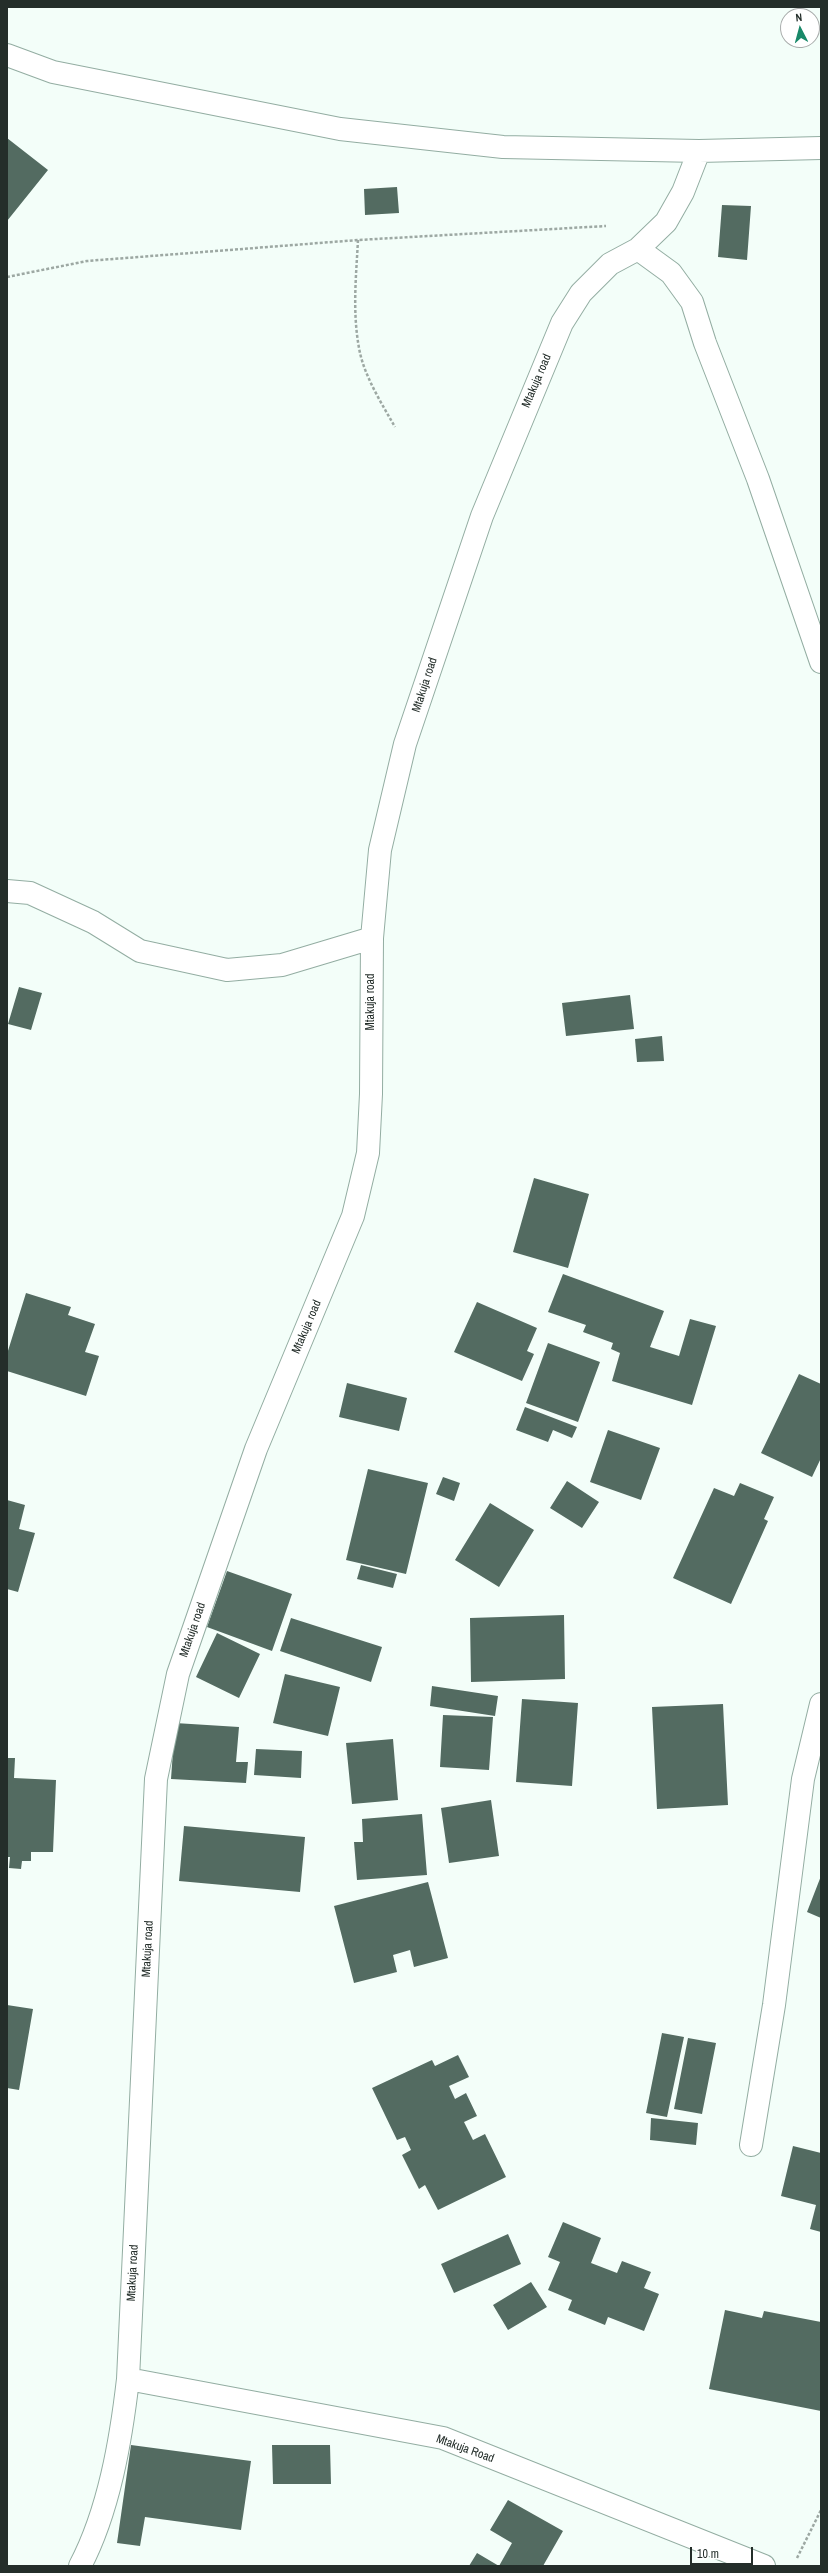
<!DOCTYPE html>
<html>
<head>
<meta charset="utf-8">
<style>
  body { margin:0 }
  #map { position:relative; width:828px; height:2573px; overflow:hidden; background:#f3fef9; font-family:"Archivo Narrow",sans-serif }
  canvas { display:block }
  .frame { position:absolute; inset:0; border:8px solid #242e2a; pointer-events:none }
  .north { position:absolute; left:780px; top:8px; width:40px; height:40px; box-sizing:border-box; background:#fff; border:1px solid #a7abaa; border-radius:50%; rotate:354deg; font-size:11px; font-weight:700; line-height:16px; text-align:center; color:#242e2a }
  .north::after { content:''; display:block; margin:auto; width:14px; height:18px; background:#198969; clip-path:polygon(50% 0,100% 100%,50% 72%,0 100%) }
  .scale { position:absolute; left:690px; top:2547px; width:63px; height:18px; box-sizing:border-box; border:2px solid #242e2a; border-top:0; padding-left:5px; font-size:12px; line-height:14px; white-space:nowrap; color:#242e2a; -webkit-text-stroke:3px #fff; paint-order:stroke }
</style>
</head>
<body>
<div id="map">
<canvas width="828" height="2573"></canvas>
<div class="frame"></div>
<div class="north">N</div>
<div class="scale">10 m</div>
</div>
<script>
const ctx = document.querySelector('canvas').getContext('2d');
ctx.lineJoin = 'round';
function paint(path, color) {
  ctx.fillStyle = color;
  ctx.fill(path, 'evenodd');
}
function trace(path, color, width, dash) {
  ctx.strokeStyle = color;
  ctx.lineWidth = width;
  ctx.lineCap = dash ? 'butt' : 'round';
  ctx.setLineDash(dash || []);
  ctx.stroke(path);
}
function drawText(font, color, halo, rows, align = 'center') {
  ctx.font = font + ' "Archivo Narrow",sans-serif';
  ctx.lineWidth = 4;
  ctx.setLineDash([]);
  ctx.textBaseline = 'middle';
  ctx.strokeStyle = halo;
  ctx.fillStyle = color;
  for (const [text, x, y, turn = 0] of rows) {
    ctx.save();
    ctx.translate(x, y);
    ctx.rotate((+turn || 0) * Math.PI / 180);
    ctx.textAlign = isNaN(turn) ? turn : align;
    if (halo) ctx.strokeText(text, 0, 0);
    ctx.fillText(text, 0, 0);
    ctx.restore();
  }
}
paint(new Path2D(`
  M 7,138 L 48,170 L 7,221 Z
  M 397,187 L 399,213 L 365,215 L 364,189 Z
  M 722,205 L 751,206 L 747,260 L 718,257 Z
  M 19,987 L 42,993 L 31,1030 L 8,1024 Z
  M 630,995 L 634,1029 L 566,1036 L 562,1003 Z
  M 662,1036 L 664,1061 L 637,1062 L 635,1039 Z
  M 534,1178 L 589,1194 L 568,1268 L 513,1252 Z
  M 563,1274 L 664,1311 L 650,1347 L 679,1356 L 690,1319 L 716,1326 L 692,1405 L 612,1381 L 620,1353 L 611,1349 L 613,1343 L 583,1332 L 586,1325 L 548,1312 Z
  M 26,1293 L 71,1307 L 68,1315 L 95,1324 L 85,1352 L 99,1356 L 86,1396 L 7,1371 L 7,1354 Z
  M 477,1302 L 537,1328 L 527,1351 L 534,1354 L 522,1381 L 454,1352 Z
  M 548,1343 L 600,1362 L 578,1422 L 526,1403 Z
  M 799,1374 L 821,1384 L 821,1458 L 812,1477 L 761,1453 Z
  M 347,1383 L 407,1398 L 399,1431 L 339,1417 Z
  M 525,1407 L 577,1427 L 572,1438 L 553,1430 L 548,1442 L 516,1430 Z
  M 608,1430 L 660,1448 L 641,1500 L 590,1482 Z
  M 368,1469 L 428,1483 L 406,1574 L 346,1560 Z
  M 443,1477 L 460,1483 L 454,1501 L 436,1494 Z
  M 567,1481 L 599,1502 L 582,1528 L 550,1508 Z
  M 740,1483 L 774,1497 L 764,1519 L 768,1521 L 731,1604 L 673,1578 L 714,1488 L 734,1496 Z
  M 7,1500 L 25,1505 L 19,1529 L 35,1533 L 18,1592 L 7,1589 Z
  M 490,1503 L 534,1530 L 499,1587 L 455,1560 Z
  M 361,1565 L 397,1574 L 393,1588 L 357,1579 Z
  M 227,1571 L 292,1594 L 272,1651 L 207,1627 Z
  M 564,1615 L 565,1679 L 471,1682 L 470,1618 Z
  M 291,1618 L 382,1647 L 371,1682 L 280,1651 Z
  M 217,1633 L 260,1654 L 239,1698 L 196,1677 Z
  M 285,1674 L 340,1687 L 328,1736 L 273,1723 Z
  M 432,1686 L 498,1696 L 495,1716 L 430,1706 Z
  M 522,1699 L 578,1703 L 572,1786 L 516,1782 Z
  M 723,1704 L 728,1805 L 657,1809 L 652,1707 Z
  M 443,1715 L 493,1717 L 489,1770 L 440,1767 Z
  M 175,1723 L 239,1727 L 236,1762 L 248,1762 L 246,1783 L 171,1779 Z
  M 393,1739 L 398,1800 L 352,1804 L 346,1743 Z
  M 256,1749 L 302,1751 L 301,1778 L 254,1775 Z
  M 7,1758 L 15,1758 L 14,1778 L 56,1780 L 53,1852 L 31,1852 L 31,1861 L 22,1861 L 21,1869 L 9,1868 L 10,1857 L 7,1857 Z
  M 491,1800 L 499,1856 L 449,1863 L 441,1808 Z
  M 422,1814 L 427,1875 L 357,1880 L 354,1842 L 363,1842 L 362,1819 Z
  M 184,1826 L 305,1837 L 300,1892 L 179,1881 Z
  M 821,1876 L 821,1918 L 807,1912 Z
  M 428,1882 L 448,1958 L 414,1967 L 410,1950 L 393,1955 L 397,1972 L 354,1983 L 334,1906 Z
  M 7,2005 L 33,2009 L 19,2090 L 7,2088 Z
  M 662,2033 L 684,2037 L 667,2117 L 646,2113 Z
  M 688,2038 L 716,2043 L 702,2114 L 674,2109 Z
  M 458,2055 L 469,2077 L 449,2086 L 455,2099 L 466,2093 L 477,2116 L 464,2122 L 473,2140 L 485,2134 L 506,2177 L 438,2210 L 425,2185 L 419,2189 L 402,2155 L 411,2150 L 405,2137 L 397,2140 L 372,2088 L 432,2060 L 435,2066 Z
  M 651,2118 L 698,2123 L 696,2145 L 650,2140 Z
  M 793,2146 L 821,2153 L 821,2232 L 810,2229 L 816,2205 L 781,2196 Z
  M 563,2222 L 601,2238 L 591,2263 L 617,2273 L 622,2261 L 651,2272 L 644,2288 L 659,2294 L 644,2331 L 608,2317 L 605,2325 L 568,2310 L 572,2300 L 548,2290 L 560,2262 L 548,2257 Z
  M 508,2234 L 521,2264 L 454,2293 L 441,2264 Z
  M 531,2282 L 547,2307 L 508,2330 L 493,2305 Z
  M 725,2310 L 762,2318 L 764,2311 L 821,2322 L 821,2411 L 709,2389 Z
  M 131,2445 L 251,2461 L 241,2530 L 145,2517 L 140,2546 L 117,2543 Z
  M 272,2445 L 330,2445 L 331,2484 L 273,2484 Z
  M 508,2500 L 563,2531 L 543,2566 L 469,2566 L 477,2553 L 499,2566 L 512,2543 L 490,2530 Z`), '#536b61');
const minor = new Path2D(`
  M 7,55 L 53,72 L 340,129 L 503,147 L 699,151 L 821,148
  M 638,249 L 671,273 L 692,302 L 705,343 L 758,479 L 821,662
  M 7,891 L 30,893 L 93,922 L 140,951 L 227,970 L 282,965 L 372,938
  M 751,2145 L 774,2005 L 803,1779 L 821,1704
  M 128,2379 L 443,2438 L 764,2566
  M 80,2566 C 109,2511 121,2440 128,2379 L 156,1779 L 178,1674 L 256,1449 L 353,1216 L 368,1153 L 371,1094 L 372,938 L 380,850 L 405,744 L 482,516 L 562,323 L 581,293 L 610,264 L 638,249 L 666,222 L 683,192 L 699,151`);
trace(minor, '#93ada2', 24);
trace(new Path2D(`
  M 358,240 C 356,278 352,315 360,353 C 366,379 382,404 395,427
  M 7,277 L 87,261 L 358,240 L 606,226
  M 797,2558 L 821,2510`), '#9da8a3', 2.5, [3, 2]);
trace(minor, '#fff', 22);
drawText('12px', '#242e2a', '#fff', [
  ["Mtakuja road",537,381,-67],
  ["Mtakuja road",425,685,-72],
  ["Mtakuja road",371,1002,-90],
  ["Mtakuja road",307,1327,-67],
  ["Mtakuja road",193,1630,-71],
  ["Mtakuja road",148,1949,-87],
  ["Mtakuja road",133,2273,-87],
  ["Mtakuja Road",465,2449,20]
]);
</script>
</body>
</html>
